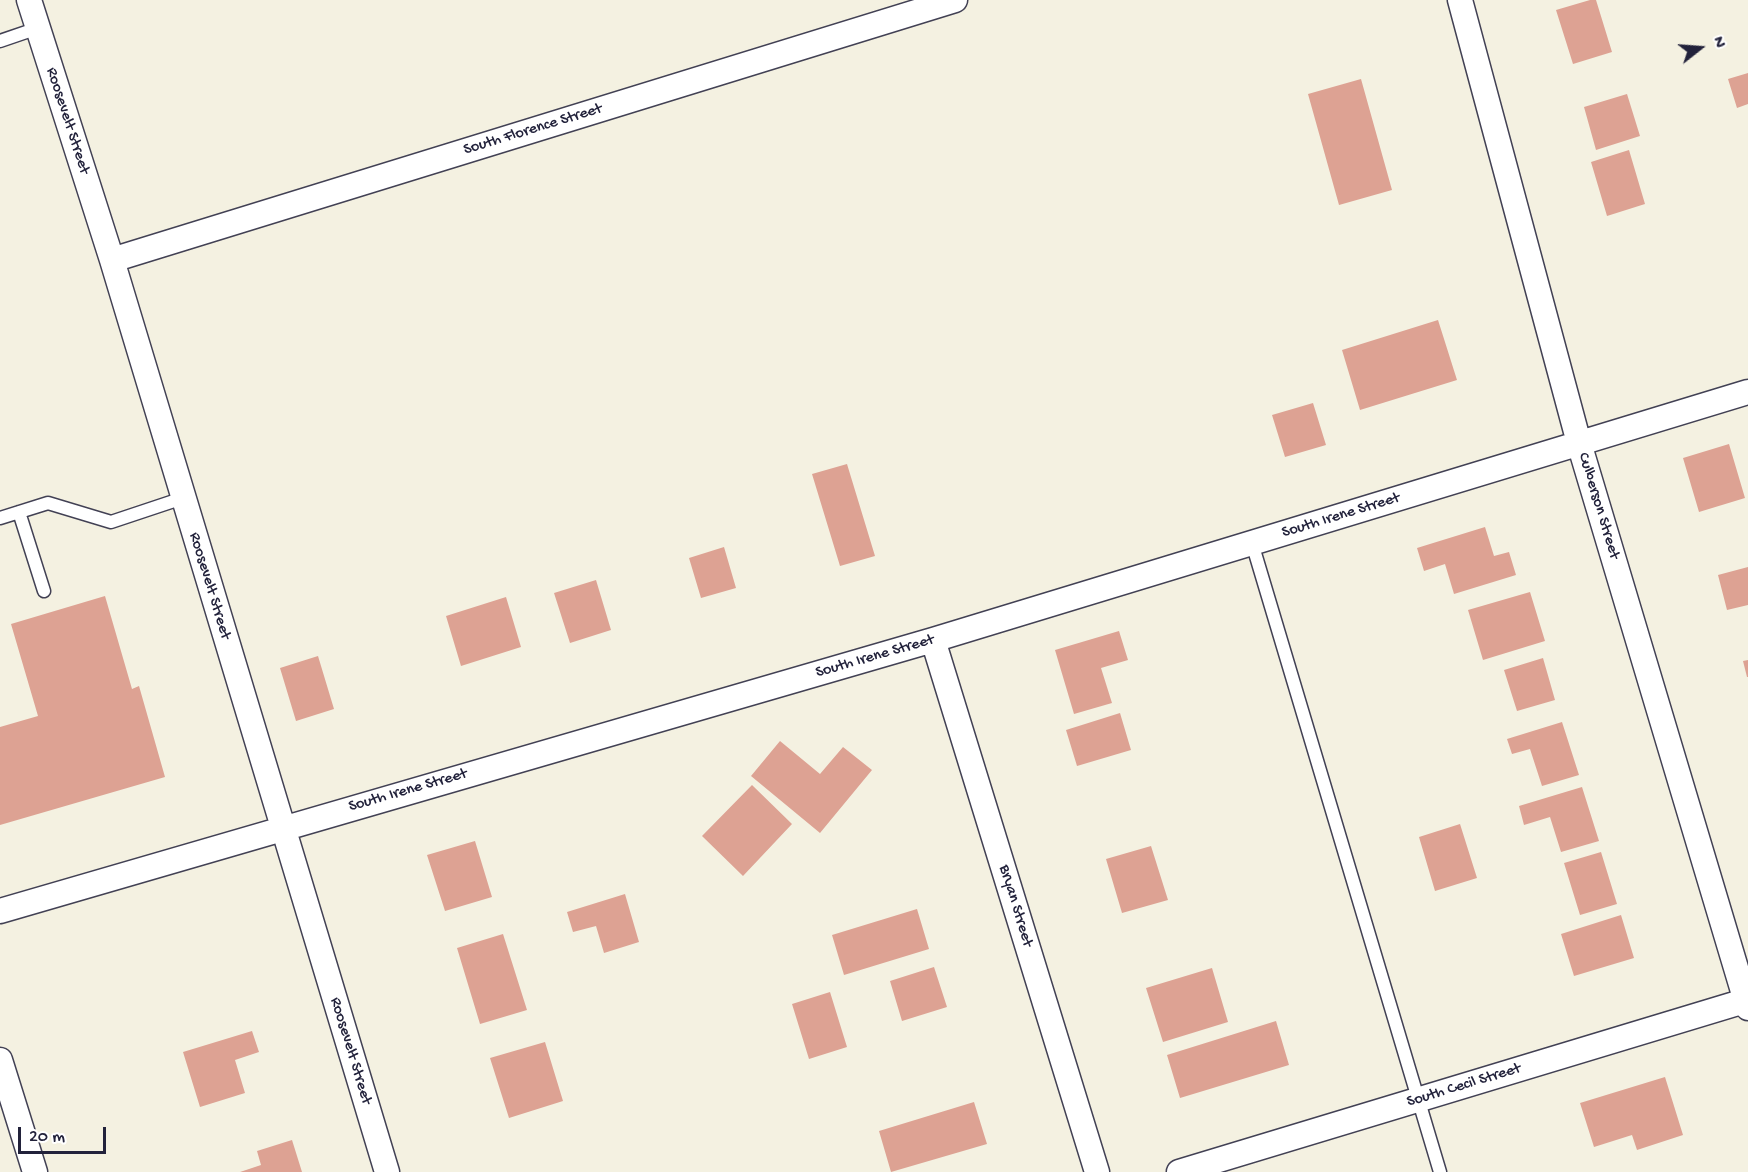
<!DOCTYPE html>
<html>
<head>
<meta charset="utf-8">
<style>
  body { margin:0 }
  #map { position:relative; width:1748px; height:1172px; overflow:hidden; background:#f4f1e1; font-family:"Gochi Hand",sans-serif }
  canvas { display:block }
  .north { position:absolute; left:1670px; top:18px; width:60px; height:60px; -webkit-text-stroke:4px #fff; paint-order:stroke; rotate:73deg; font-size:16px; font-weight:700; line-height:24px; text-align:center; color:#22223b }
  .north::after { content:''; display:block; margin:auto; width:21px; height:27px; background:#22223b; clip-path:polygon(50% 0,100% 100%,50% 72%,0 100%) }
  .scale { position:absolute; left:18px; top:1127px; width:88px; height:27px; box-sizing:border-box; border:3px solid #22223b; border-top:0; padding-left:8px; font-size:18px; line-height:21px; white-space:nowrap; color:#22223b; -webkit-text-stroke:4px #fff; paint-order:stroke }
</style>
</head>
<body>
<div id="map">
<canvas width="1748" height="1172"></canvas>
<div class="north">N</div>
<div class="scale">20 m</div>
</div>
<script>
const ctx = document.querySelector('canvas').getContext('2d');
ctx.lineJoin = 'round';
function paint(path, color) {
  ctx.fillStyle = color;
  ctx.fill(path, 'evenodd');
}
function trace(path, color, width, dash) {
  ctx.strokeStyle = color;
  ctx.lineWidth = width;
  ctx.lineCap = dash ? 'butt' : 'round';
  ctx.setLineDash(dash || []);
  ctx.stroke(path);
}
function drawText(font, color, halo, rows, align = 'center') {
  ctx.font = font + ' "Gochi Hand",sans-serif';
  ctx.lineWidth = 4.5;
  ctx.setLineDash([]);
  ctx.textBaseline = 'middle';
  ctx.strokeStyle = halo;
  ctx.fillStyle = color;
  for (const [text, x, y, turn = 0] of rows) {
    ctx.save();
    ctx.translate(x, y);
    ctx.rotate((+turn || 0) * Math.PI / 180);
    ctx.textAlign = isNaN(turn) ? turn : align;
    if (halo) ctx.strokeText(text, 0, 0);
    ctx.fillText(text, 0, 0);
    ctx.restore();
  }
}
paint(new Path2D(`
  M 1590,0 L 1596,0 L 1612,52 L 1573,64 L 1556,10 Z
  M 1748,73 L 1748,104 L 1737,108 L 1728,79 Z
  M 1361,79 L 1392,190 L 1339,205 L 1308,94 Z
  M 1627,94 L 1640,136 L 1596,150 L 1584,107 Z
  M 1629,150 L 1645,204 L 1607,216 L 1591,162 Z
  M 1438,320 L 1457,380 L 1360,410 L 1342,350 Z
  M 1313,403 L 1326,445 L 1285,457 L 1272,415 Z
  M 1729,444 L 1745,498 L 1699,512 L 1683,458 Z
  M 847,464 L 875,556 L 840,566 L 812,474 Z
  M 1485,527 L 1494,556 L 1509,552 L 1516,575 L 1454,594 L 1445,564 L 1424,571 L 1417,548 Z
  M 724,547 L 736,588 L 701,598 L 689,558 Z
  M 1748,567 L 1748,605 L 1727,610 L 1718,575 Z
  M 596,580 L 611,630 L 570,643 L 554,593 Z
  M 1530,592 L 1545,641 L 1483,660 L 1468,610 Z
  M 105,596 L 132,689 L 139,686 L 165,777 L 0,825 L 0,727 L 38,716 L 11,624 Z
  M 506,597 L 521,647 L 461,666 L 446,616 Z
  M 1119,631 L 1128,660 L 1101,668 L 1112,703 L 1074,714 L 1055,650 Z
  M 318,656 L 334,709 L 296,721 L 280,668 Z
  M 1543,658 L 1555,700 L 1517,711 L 1504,670 Z
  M 1748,660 L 1748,677 L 1747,677 L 1743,661 Z
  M 1120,713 L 1131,750 L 1077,766 L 1066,730 Z
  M 1562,722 L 1579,775 L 1542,786 L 1530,749 L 1512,754 L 1507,739 Z
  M 780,741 L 820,774 L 843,747 L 872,770 L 820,833 L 751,776 Z
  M 752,785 L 792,824 L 743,876 L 702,836 Z
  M 1582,787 L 1599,841 L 1561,852 L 1550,817 L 1524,825 L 1519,806 Z
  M 1460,824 L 1477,878 L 1435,891 L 1419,837 Z
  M 475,841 L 492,897 L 445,911 L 427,855 Z
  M 1151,846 L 1168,900 L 1122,913 L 1106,859 Z
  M 1601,852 L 1617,904 L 1580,915 L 1564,863 Z
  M 625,894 L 639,942 L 604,953 L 596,926 L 573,932 L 567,912 Z
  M 917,909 L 929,949 L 844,975 L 832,935 Z
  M 1621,915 L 1634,958 L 1574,976 L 1561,934 Z
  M 503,934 L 527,1010 L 480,1024 L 457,948 Z
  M 934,967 L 947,1007 L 902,1021 L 890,981 Z
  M 1212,968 L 1228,1022 L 1163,1042 L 1146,988 Z
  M 830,992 L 847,1047 L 809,1059 L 792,1004 Z
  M 1276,1021 L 1289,1065 L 1180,1098 L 1167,1055 Z
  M 252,1031 L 259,1052 L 235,1060 L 245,1093 L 200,1107 L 183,1052 Z
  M 545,1042 L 563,1101 L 509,1118 L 490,1058 Z
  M 1665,1077 L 1683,1135 L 1637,1150 L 1632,1135 L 1594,1147 L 1580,1103 Z
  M 974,1102 L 987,1144 L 891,1172 L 879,1131 Z
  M 292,1140 L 302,1172 L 240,1172 L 261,1165 L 257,1151 Z`), '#dda293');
const lane = new Path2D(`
  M 0,41 L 38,28
  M 19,512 L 44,591
  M 0,518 L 48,503 L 111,522 L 183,498
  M 1252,543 L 1440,1172`);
const street = new Path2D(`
  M 29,0 L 112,260 L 387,1172
  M 1460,0 L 1579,443 L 1748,1008
  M 112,260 L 955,0
  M 933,640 L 1097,1172
  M 0,911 L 933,640 L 1748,392
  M 0,1060 L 35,1172
  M 1179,1172 L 1748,1000`);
trace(lane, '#424154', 15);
trace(street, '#424154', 27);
trace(lane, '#fff', 12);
trace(street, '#fff', 24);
drawText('16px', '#22223b', '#fff', [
  ["Roosevelt Street",67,121,72],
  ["South Florence Street",533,130,-17],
  ["Culberson Street",1598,506,73],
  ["South Irene Street",1341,516,-17],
  ["Roosevelt Street",209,586,73],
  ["South Irene Street",875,657,-16],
  ["South Irene Street",408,791,-16],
  ["Bryan Street",1015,906,73],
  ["Roosevelt Street",350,1051,73],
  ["South Cecil Street",1464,1086,-17]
]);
</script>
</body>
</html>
